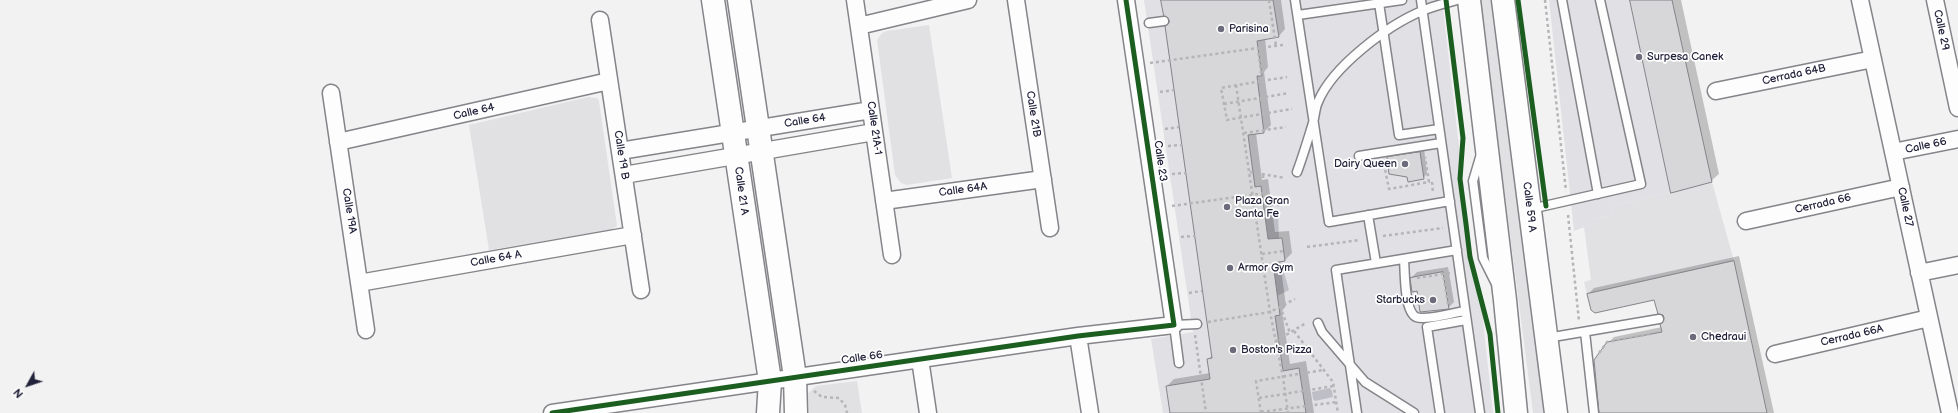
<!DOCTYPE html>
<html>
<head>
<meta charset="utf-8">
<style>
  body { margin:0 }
  #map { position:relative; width:1958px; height:413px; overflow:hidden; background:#f2f2f3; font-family:"Balsamiq Sans",sans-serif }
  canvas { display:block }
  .north { position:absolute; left:8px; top:365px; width:40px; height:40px; -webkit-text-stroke:3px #fff; paint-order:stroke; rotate:230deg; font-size:11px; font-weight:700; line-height:16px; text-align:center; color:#22223b }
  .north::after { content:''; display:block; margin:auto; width:14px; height:18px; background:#22223b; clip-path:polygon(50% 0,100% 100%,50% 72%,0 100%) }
</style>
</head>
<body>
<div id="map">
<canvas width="1958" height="413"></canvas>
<div class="north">N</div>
</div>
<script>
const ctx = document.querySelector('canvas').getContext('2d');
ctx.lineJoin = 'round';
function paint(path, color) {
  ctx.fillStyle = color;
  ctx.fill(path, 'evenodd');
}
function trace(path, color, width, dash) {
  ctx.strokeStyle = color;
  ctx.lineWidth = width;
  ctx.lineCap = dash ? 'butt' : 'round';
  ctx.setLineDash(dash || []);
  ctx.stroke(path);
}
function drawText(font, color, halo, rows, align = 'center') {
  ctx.font = font + ' "Balsamiq Sans",sans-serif';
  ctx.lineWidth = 3.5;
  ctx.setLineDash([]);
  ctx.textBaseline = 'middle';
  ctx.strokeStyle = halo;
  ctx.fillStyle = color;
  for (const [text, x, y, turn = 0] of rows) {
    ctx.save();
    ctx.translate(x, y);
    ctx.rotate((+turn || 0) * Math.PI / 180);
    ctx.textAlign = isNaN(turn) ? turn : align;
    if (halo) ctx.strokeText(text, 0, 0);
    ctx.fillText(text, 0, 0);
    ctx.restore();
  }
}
paint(new Path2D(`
  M 1144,0 L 1442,0 L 1472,258 L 1481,302 L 1493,413 L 1163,413 L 1151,339 L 1193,332 Z
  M 1549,0 L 1672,0 L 1712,182 L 1612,206 L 1613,215 L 1593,219 L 1593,224 L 1574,231 Z`), '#e1e1e5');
paint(new Path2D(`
  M 1480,0 L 1492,0 L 1544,413 L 1533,413 Z
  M 929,25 L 952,178 L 907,185 L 901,183 L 895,175 L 877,40 L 882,33 L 887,31 Z
  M 588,97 L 597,98 L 599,101 L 617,226 L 611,230 L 489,250 L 469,125 Z
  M 1712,182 L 1734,261 L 1587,294 L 1584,282 L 1591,280 L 1584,227 L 1593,224 L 1593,219 L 1613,215 L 1612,206 Z
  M 857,381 L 862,413 L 809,413 L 808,393 L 816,386 Z`), '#e1e1e4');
paint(new Path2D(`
  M 1264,209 L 1278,209 L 1279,238 L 1268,239 Z
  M 1281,262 L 1289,290 L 1277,296 L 1273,263 Z
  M 1330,388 L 1332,391 L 1333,397 L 1315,401 L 1313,399 L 1312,392 Z`), '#bebec6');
paint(new Path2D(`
  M 1162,0 L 1281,0 L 1285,29 L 1278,37 L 1265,38 L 1268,67 L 1264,72 L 1271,125 L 1264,132 L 1256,133 L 1262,180 L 1268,179 L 1275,232 L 1289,231 L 1292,253 L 1285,260 L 1280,261 L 1286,306 L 1282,311 L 1290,364 L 1306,361 L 1314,413 L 1171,413 L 1167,386 L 1174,379 L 1210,373 L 1208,359 L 1213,355 L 1170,23 Z
  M 1631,0 L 1681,0 L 1719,174 L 1711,181 Z
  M 1424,148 L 1427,174 L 1423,178 L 1408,176 L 1388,157 L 1392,153 Z
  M 1739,256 L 1774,413 L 1600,413 L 1608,343 L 1614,337 L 1662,327 L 1666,319 L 1655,299 L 1588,294 L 1594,288 Z
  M 1448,267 L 1454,302 L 1448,308 L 1418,290 L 1411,278 L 1417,272 Z`), '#0003');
const building = new Path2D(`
  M 1161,0 L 1273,0 L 1279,37 L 1257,41 L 1262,76 L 1257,76 L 1264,133 L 1248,135 L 1255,187 L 1261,186 L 1268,239 L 1282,238 L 1285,261 L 1273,263 L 1280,315 L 1275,316 L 1283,371 L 1299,368 L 1306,413 L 1170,413 L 1166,386 L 1210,379 L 1207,359 L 1212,358 L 1165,26 L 1169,23 L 1169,20 L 1164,16 Z
  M 1630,0 L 1672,0 L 1712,182 L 1671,193 Z
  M 1420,152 L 1424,179 L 1408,182 L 1407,177 L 1389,174 L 1387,157 Z
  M 1734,261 L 1767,413 L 1599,413 L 1594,360 L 1607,342 L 1662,332 L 1660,324 L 1664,318 L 1663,315 L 1658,314 L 1654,300 L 1595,313 L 1591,310 L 1587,294 Z
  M 1443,272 L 1449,309 L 1420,312 L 1417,291 L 1412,292 L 1410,278 Z`);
paint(building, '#d7d7d9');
trace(building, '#848489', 1);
const lane = new Path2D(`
  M 1295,0 L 1329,222 L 1450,201
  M 1421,0 L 1480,413
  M 1562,0 L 1598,194
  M 1379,3 L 1399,135 L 1439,129
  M 1298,15 L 1402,0
  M 1149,23 L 1164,21
  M 1481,154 L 1473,181 L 1483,258 L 1495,282
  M 1359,156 L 1441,143
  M 1297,172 C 1303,156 1308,139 1313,123 C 1315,116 1315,108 1318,102 C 1332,67 1388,25 1422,11 C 1433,6 1446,3 1457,0
  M 1531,209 L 1641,184 L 1600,0
  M 1368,215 L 1376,263
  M 1404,259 C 1405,272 1404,311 1416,317 C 1425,321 1456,312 1465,311
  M 1318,323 L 1322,332 L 1365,382 L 1414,413
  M 1585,332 L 1594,413
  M 1547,338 L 1659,319
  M 1179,363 L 1174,325 L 1197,324
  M 1357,413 L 1336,270 L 1457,250
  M 1440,413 L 1427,327 L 1466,320`);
const street = new Path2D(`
  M 855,0 L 892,255
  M 1016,0 L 1050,228
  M 1860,0 L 1950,413
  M 1935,0 L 1958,108
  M 600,20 L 641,290
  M 859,26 L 968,0
  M 1716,91 L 1873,59
  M 331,93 L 366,330
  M 338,142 L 609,81
  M 620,151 L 871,110
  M 1893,152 L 1958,139
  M 624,175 L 874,132
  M 884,201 L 1043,179
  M 1746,221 L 1901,187
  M 1919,273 L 1958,265
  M 359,283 L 633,235
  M 1078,336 L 1090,413
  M 1775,354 L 1929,318
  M 920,359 L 928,413
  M 552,413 L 1078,336 L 1174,325 L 1126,0`);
const secondary = new Path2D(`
  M 713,0 L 770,381 L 768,413
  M 739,0 L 795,377 L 796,413`);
const primary = new Path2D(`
  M 1469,0 L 1505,300 L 1516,413
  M 1503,0 L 1556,413`);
trace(lane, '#848489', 11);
trace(street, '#848489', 19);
trace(secondary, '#848489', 25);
trace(primary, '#848489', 25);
trace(new Path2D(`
  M 1269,0 L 1276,46
  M 1545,0 L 1566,191
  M 1283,45 L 1258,48 L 1262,81 L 1221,88 L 1227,120 L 1292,109
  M 1150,63 L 1258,48
  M 1262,81 L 1287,77
  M 1236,85 L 1270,312 L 1283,377 L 1288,413
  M 1160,92 L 1174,90
  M 1261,98 L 1264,114
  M 1224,104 L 1289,93
  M 1165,129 L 1179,127
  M 1244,133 L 1286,127
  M 1168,146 L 1182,145
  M 1384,164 L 1389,189 L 1429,182 L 1425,157
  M 1250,172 L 1285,178
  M 1172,174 L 1186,173
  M 1263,175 L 1265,205 L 1281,205
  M 1432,182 L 1433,193
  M 1172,206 L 1265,193
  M 1568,215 L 1579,321
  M 1383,236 L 1443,228
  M 1181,237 L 1195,236
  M 1307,247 L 1360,240
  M 1262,254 L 1284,251
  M 1417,278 L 1443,274
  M 1189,293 L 1202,291
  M 1448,304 L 1443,274 L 1450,273
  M 1280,306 L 1290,333
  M 1208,322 L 1270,312 L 1295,299
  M 1294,331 L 1333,382 L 1338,413
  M 1195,335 L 1206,413 L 1203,413
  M 1276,341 L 1306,323
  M 1599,353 L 1607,342 L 1650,334
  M 814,391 L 822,397 L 839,398 L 845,405 L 847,413
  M 1306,391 L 1309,406
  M 1259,398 L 1334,386
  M 1261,412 L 1337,402
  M 1261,413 L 1256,381 L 1323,370`), '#b5b5b8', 2.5, [3, 3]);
trace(lane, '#fdfdfd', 8);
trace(street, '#fdfdfd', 16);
trace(secondary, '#fdfdfd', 22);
trace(primary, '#fdfdfd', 22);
trace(new Path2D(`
  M 1446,0 L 1463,138 L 1460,179 L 1466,224 L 1470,257 L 1490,334 L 1498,413
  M 1518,0 L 1546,206
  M 552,413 L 1078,336 L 1174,325 L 1126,0`), '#1b5e20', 5);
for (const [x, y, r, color] of [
  [1221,29,4,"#6b6b7b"],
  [1639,57,4,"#6b6b7b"],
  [1405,164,4,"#6b6b7b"],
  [1227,207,4,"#6b6b7b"],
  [1230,268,4,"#6b6b7b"],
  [1433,300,4,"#6b6b7b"],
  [1693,337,4,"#6b6b7b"],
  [1233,350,4,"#6b6b7b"]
]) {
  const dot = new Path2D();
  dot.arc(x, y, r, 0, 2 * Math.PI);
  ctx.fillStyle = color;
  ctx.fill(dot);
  trace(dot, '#fff', 1.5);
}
drawText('11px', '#22223b', '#fff', [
  ["Parisina",1229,29],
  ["Surpesa Canek",1647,57],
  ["Dairy Queen",1397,164,"right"],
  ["Plaza Gran",1235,201],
  ["Santa Fe",1235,214],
  ["Armor Gym",1238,268],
  ["Starbucks",1425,300,"right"],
  ["Chedraui",1701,337],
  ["Boston's Pizza",1241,350]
], 'left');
drawText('11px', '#22223b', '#fff', [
  ["Calle 29",1941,30,78],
  ["Cerrada 64B",1794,75,-12],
  ["Calle 64",474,112,-13],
  ["Calle 21B",1033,114,81],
  ["Calle 64",805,121,-9],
  ["Calle 21A-1",874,128,82],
  ["Calle 66",1926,146,-12],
  ["Calle 19 B",621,155,81],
  ["Calle 23",1160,161,82],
  ["Calle 64A",963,190,-8],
  ["Calle 21 A",741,191,82],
  ["Cerrada 66",1823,204,-13],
  ["Calle 59 A",1529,207,83],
  ["Calle 27",1905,207,78],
  ["Calle 19A",349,211,81],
  ["Calle 64 A",496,259,-10],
  ["Cerrada 66A",1852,336,-13],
  ["Calle 66",862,358,-8]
]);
</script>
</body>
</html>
